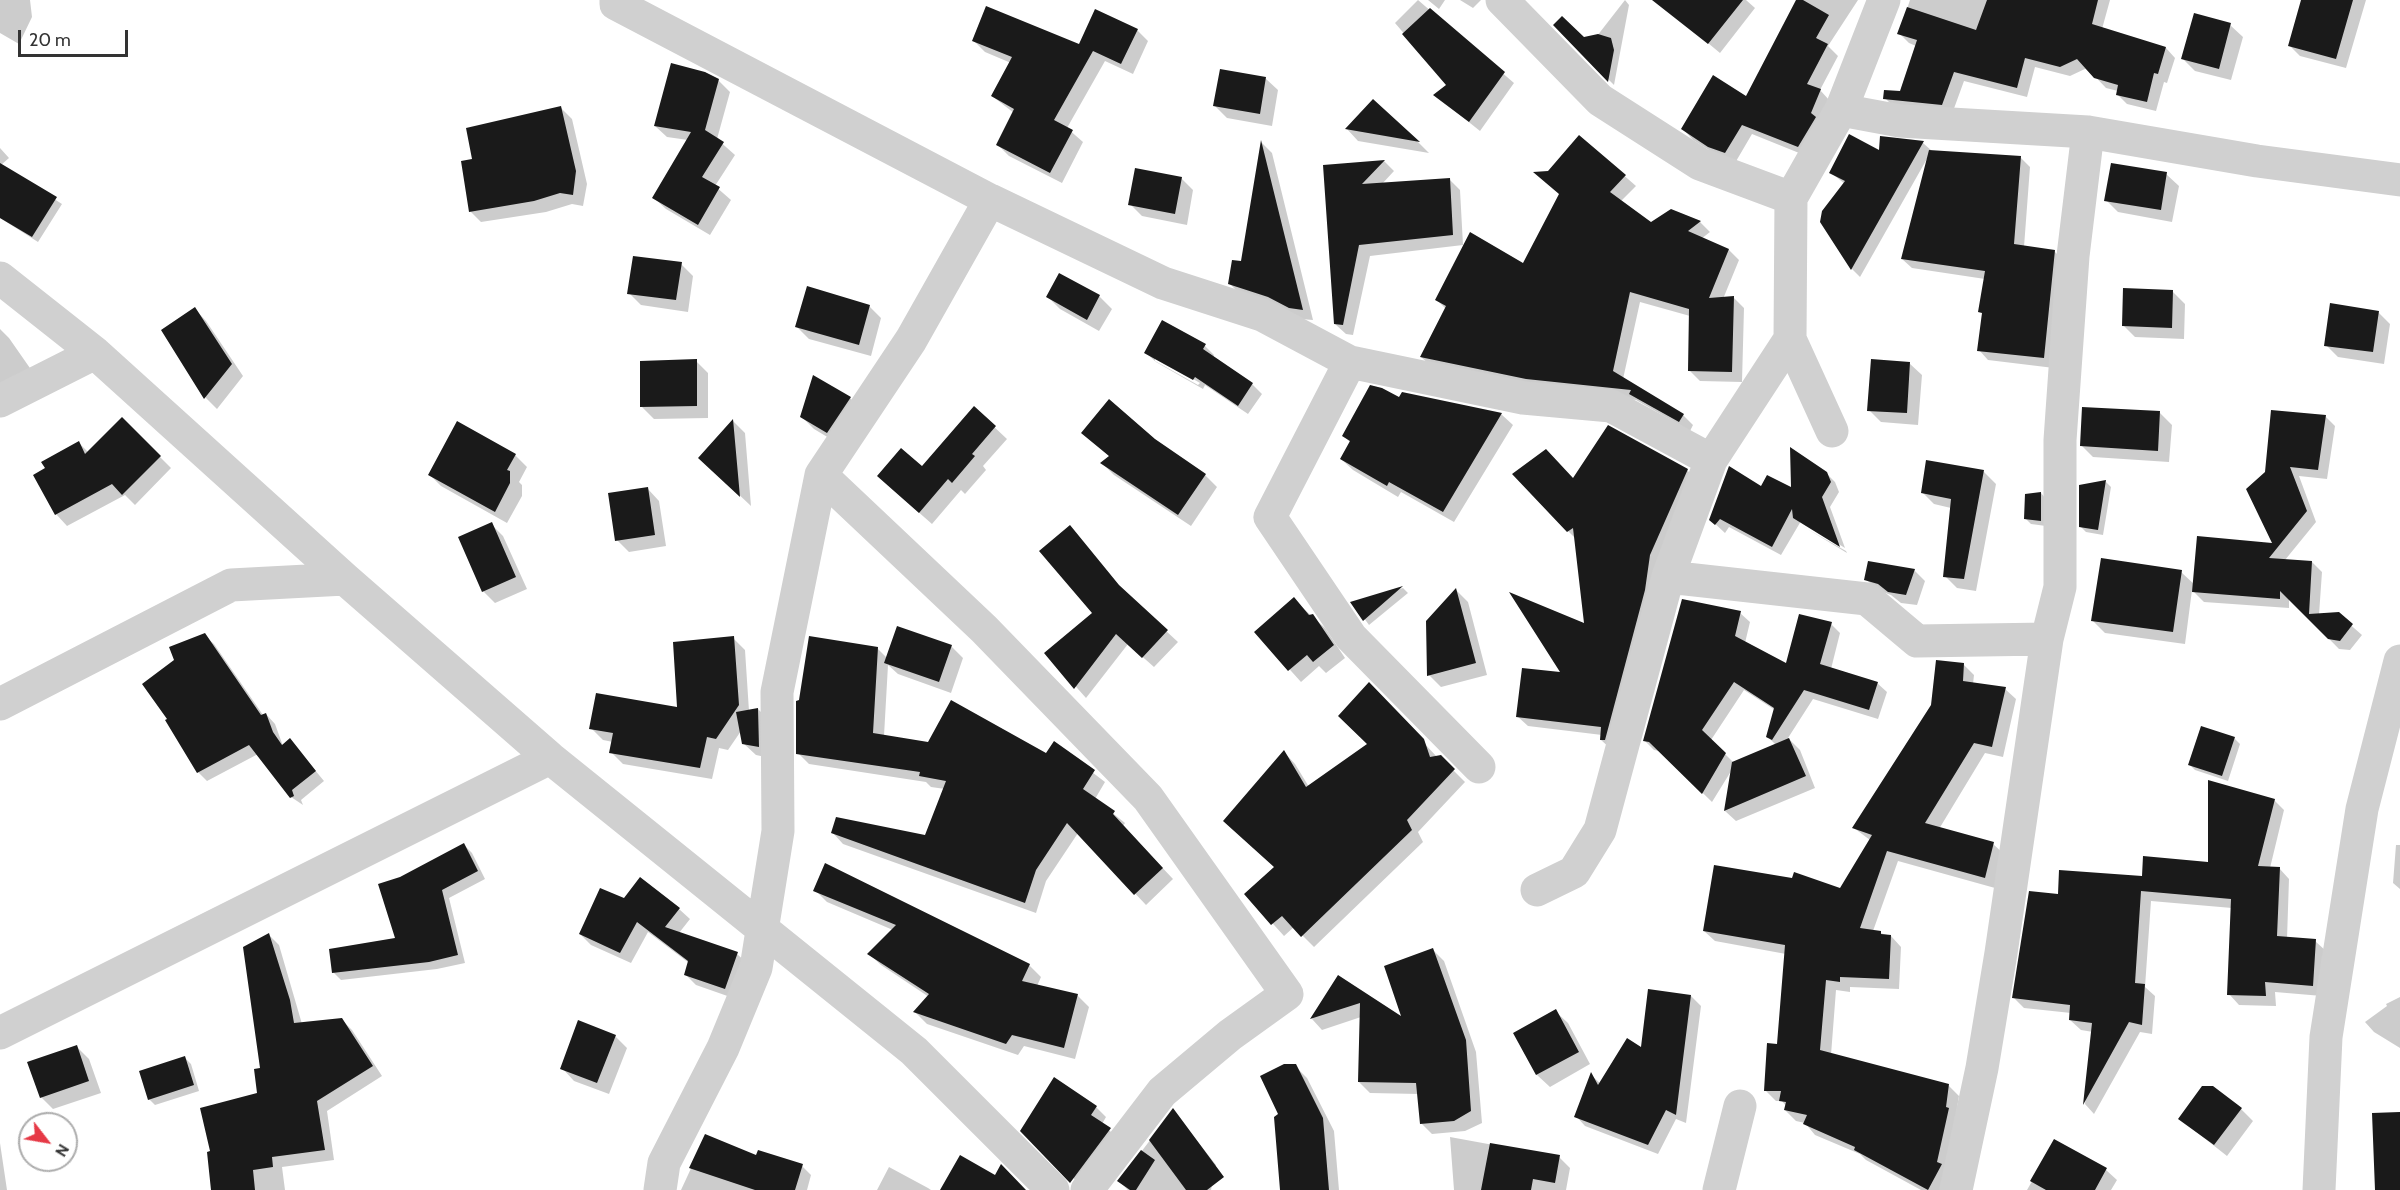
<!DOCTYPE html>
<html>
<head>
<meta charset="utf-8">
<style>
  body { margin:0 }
  #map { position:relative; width:2400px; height:1190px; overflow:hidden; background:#fff; font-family:Cabin,sans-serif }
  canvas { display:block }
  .north { position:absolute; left:18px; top:1112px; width:60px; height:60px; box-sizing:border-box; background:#fff; border:2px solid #adadad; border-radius:50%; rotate:121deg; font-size:16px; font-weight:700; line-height:24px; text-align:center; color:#333 }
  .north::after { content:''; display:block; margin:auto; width:21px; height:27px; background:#e63946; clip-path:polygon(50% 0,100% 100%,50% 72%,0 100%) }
  .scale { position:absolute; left:18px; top:30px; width:110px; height:27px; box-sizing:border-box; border:3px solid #333; border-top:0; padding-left:8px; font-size:18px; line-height:21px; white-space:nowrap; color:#333; -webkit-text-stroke:4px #fff; paint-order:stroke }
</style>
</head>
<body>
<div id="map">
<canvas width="2400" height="1190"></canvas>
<div class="north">N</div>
<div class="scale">20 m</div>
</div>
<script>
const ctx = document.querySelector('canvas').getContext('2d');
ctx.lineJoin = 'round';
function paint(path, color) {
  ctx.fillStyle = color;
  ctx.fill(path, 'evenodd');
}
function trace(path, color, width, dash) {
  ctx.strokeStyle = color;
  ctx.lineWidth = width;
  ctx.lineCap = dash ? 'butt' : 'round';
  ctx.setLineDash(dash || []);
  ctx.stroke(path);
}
paint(new Path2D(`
  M 0,0 L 30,0 L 32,17 L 19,44 L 0,33 Z
  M 1418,0 L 1514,83 L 1480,131 L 1435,95 L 1448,85 L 1395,23 Z
  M 1428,0 L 1445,0 L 1439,9 Z
  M 1460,0 L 1481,0 L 1473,8 Z
  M 1625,0 L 1629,5 L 1614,85 L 1583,54 Z
  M 1674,0 L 1746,0 L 1755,8 L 1720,53 L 1667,9 Z
  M 1797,0 L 1858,0 L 1828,46 L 1838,56 L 1820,90 L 1830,101 L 1809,157 L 1752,134 L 1735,163 L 1720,157 L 1693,140 L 1683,129 L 1746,98 Z
  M 1910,0 L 2110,0 L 2102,29 L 2166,48 L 2175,58 L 2167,83 L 2164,82 L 2156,111 L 2127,104 L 2117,94 L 2118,91 L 2106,88 L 2087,68 L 2070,76 L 2035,67 L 2027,97 L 1964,81 L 1952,114 L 1895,108 L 1885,98 L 1901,92 L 1916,46 L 1909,43 L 1899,33 Z
  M 2302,0 L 2366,0 L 2346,68 L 2300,56 L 2290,46 Z
  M 2230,25 L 2243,37 L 2231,80 L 2195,71 L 2183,59 Z
  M 1137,30 L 1148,41 L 1133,74 L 1105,61 L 1067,128 L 1083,142 L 1062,183 L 1009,156 L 998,145 L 1014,113 L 992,96 L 1011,63 L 985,52 L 974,41 L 1080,46 Z
  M 1265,78 L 1278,90 L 1272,126 L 1227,118 L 1215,106 Z
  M 718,80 L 730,92 L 717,139 L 735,155 L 715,186 L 731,200 L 710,235 L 666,209 L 654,198 L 688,140 L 667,137 L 655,126 Z
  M 1373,101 L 1419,143 L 1429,153 L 1358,141 L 1347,129 Z
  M 561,108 L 572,119 L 587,184 L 583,206 L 572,204 L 546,212 L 481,222 L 470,211 L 474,161 Z
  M 1580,137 L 1636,186 L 1621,201 L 1651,223 L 1672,210 L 1700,222 L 1710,232 L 1701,239 L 1729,250 L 1739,260 L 1723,299 L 1734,298 L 1744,308 L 1742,382 L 1700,381 L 1690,371 L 1690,316 L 1640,302 L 1623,379 L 1683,415 L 1693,425 L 1690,431 L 1636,400 L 1537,389 L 1432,367 L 1421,357 L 1446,309 L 1437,300 L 1523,266 L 1560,195 L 1549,173 Z
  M 1882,138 L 1923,143 L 1932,151 L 2020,157 L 2030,167 L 2024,247 L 2054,251 L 2064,261 L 2054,368 L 1988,360 L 1979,350 L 1985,279 L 1912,268 L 1902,259 L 1928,157 L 1860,277 L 1852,269 L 1821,222 L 1845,184 L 1830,172 L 1881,153 Z
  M 1262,143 L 1272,153 L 1313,320 L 1301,319 L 1241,295 L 1230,284 L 1243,263 Z
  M 0,148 L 9,158 L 1,165 L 62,204 L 38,242 L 0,218 Z
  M 1384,161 L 1394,171 L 1382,184 L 1449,179 L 1460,190 L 1463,245 L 1370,256 L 1353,335 L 1346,334 L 1335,324 L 1325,166 Z
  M 2166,174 L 2179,186 L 2172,222 L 2118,212 L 2106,200 Z
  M 1181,178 L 1193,190 L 1187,225 L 1142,216 L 1130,204 Z
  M 681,264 L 693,276 L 688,312 L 641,305 L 629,293 Z
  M 1059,275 L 1099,296 L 1112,309 L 1099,331 L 1060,309 L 1048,297 Z
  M 2173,292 L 2185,304 L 2184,339 L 2135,337 L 2123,325 Z
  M 869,306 L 881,318 L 871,356 L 809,339 L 797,327 Z
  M 195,309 L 206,321 L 243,376 L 217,409 L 206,398 L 163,330 Z
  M 2378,312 L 2390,324 L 2384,364 L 2338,357 L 2326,345 Z
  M 0,329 L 9,338 L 32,371 L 0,393 Z
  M 1205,346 L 1214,355 L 1213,358 L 1252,384 L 1262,394 L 1248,414 L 1205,385 L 1203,389 L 1156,362 L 1146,353 ZM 1155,357 L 1200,383 L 1198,385 L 1155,361 Z
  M 696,361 L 708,373 L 708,418 L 654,419 L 642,407 Z
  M 1909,363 L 1922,375 L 1918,425 L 1881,422 L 1869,410 Z
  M 1403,394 L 1501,414 L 1513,425 L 1454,522 L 1401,492 L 1398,497 L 1353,470 L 1341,459 L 1351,443 L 1344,436 L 1400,399 Z
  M 850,398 L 862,410 L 839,444 L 814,429 L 802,417 Z
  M 974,408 L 1007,439 L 983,466 L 986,470 L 965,494 L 961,490 L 932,524 L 891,488 L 922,468 Z
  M 2159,412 L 2172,425 L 2169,462 L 2093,457 L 2081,445 Z
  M 2325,416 L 2335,426 L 2327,479 L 2299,476 L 2316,522 L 2285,560 L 2312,562 L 2322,572 L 2319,615 L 2338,614 L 2362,635 L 2350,650 L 2339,649 L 2289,598 L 2289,608 L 2204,602 L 2192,590 L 2185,644 L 2105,633 L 2093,621 L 2181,572 L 2195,585 L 2274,544 L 2248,490 Z
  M 122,419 L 171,468 L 135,505 L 125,495 L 67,526 L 56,514 L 79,443 L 88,452 Z
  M 733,421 L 745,433 L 751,506 L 700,458 Z
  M 1083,432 L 1154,441 L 1205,475 L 1217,487 L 1191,526 L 1114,475 L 1102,463 L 1110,457 Z
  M 515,455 L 527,467 L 519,482 L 522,485 L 522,496 L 507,523 L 441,486 L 429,474 Z
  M 1928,462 L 1984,472 L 1996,484 L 1976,591 L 1957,588 L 1945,576 L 1951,508 L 1934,504 L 1922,492 Z
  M 1687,470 L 1697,480 L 1612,750 L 1601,740 L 1602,735 L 1528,726 L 1517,716 L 1563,674 L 1586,626 L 1576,539 L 1568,531 L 1573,480 Z
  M 1826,473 L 1835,482 L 1839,492 L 1830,507 L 1845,548 L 1801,521 L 1781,555 L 1729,527 L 1725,533 L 1711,520 L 1761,489 L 1793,490 Z
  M 2106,482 L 2111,487 L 2103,535 L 2086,532 L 2080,526 Z
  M 647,488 L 659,501 L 666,546 L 629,552 L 617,540 Z
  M 2041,493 L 2046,499 L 2046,526 L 2031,524 L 2025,518 Z
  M 491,524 L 503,536 L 527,589 L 495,603 L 483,591 Z
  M 1802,526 L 1846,551 L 1847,553 L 1804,527 Z
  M 1070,527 L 1126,594 L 1178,642 L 1154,667 L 1128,644 L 1086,698 L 1046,653 L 1094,613 Z
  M 1914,570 L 1925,581 L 1917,605 L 1901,603 L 1891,595 L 1877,590 L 1866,579 Z
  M 1403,588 L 1408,593 L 1369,625 L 1353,603 Z
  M 1456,590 L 1468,602 L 1487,675 L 1441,687 L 1429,675 Z
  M 1293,599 L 1325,628 L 1345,658 L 1326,673 L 1319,666 L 1301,682 L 1256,632 Z
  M 1740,613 L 1750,622 L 1745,643 L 1787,665 L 1831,624 L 1840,633 L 1831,669 L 1877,683 L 1887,692 L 1878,719 L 1813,699 L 1788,738 L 1800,750 L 1815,788 L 1736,821 L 1725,811 L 1733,768 L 1712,802 L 1660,751 L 1654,750 L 1645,741 ZM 1744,690 L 1775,710 L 1768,737 L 1776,745 L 1734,763 L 1711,740 Z
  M 204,635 L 214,644 L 263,715 L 266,714 L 275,724 L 283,746 L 290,740 L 324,781 L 301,800 L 303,805 L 291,797 L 258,754 L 207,781 L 198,772 L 176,661 Z
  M 733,638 L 745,650 L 749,711 L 758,709 L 770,721 L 770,758 L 756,755 L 743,743 L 741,731 L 728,750 L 719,748 L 712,779 L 623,764 L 611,752 L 613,742 L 603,740 L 591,728 L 679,709 Z
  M 951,646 L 963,658 L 951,693 L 898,674 L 888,665 L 884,736 L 928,744 L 1046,755 L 1054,743 L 1105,782 L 1095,799 L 1125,823 L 1123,826 L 1173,879 L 1146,905 L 1078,833 L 1046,881 L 1036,913 L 843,844 L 833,833 L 926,837 L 945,789 L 931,787 L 926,782 L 809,764 L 798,753 L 877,648 L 887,658 Z
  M 1963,664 L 1974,675 L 1973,684 L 2005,689 L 2016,699 L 2003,757 L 1985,753 L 1939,829 L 1993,844 L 2004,854 L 1995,888 L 1898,861 L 1873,931 L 1891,936 L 1901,947 L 1899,989 L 1850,987 L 1850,992 L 1836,990 L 1831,1055 L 1949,1086 L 1959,1096 L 1944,1190 L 1921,1190 L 1866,1160 L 1860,1154 L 1815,1135 L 1805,1123 L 1796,1121 L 1785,1110 L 1786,1106 L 1782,1101 L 1776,1101 L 1765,1090 L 1779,1045 L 1786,954 L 1715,941 L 1704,931 L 1840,890 L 1870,840 L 1854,828 Z
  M 1369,684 L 1437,757 L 1440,757 L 1465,782 L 1418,832 L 1423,842 L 1314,947 L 1294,927 L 1284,936 L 1246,894 L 1275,867 L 1284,752 L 1295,764 L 1309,787 L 1369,744 Z
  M 2234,738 L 2240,744 L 2228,781 L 2195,770 L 2189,764 Z
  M 2274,800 L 2284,810 L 2270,868 L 2279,868 L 2289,879 L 2287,939 L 2315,941 L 2326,951 L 2322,996 L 2275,992 L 2276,1006 L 2239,1005 L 2229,994 L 2232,908 L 2151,901 L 2145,987 L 2155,996 L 2152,1034 L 2140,1032 L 2094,1114 L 2085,1104 L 2093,1032 L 2081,1030 L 2070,1020 L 2071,1013 L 2024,1008 L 2014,998 L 2059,895 L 2209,864 Z
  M 464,845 L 472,853 L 485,879 L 449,898 L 465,963 L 437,969 L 341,980 L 333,972 L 396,939 L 400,879 Z
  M 2396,845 L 2400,845 L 2400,889 L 2393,883 Z
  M 815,890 L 1029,965 L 1041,977 L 1037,986 L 1077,995 L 1089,1007 L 1075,1059 L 1024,1046 L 1018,1055 L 927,1024 L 915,1012 L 929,997 L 881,965 L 869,954 L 893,930 L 827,902 Z
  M 625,900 L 679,909 L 690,919 L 679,933 L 737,954 L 748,964 L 736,999 L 696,985 L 685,974 L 689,963 L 648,932 L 631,963 L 591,945 L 580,934 Z
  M 269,935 L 279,945 L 302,1024 L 342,1020 L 352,1030 L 382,1076 L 327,1111 L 334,1160 L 282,1167 L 285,1190 L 213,1190 L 259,1095 Z
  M 1433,950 L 1444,961 L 1476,1052 L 1482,1123 L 1465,1131 L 1432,1134 L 1421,1123 L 1419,1094 L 1370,1093 L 1359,1082 L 1361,1017 L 1322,1030 L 1312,1019 L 1339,977 L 1404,1019 Z
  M 1691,996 L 1701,1006 L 1686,1123 L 1676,1119 L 1658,1154 L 1585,1126 L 1576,1116 L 1591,1075 L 1601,1084 L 1642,1049 Z
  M 2400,997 L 2400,1048 L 2374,1032 L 2365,1022 L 2387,1006 L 2386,1004 Z
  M 1555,1011 L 1568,1023 L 1590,1064 L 1550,1087 L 1537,1075 L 1515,1034 Z
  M 615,1036 L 627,1048 L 609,1094 L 574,1081 L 562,1068 Z
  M 77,1047 L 89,1059 L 101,1093 L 53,1109 L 41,1097 Z
  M 185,1058 L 191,1064 L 199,1091 L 155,1105 L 149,1099 Z
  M 1295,1066 L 1307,1078 L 1334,1131 L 1339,1190 L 1281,1190 L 1280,1114 Z
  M 1096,1107 L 1106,1117 L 1102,1124 L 1120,1140 L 1083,1187 L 1022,1130 Z
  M 2241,1109 L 2253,1121 L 2227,1156 L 2180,1119 Z
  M 1173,1110 L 1216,1165 L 1211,1190 L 1128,1190 L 1119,1181 Z
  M 706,1136 L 757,1157 L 802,1166 L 811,1175 L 807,1190 L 681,1190 Z
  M 1450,1137 L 1559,1157 L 1570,1168 L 1566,1190 L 1454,1190 Z
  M 2055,1141 L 2106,1170 L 2117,1180 L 2111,1190 L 2027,1190 Z
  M 0,1143 L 7,1190 L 0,1190 Z
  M 889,1167 L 928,1188 L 931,1190 L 877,1190 Z`), '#0003');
paint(new Path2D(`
  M 1652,0 L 1743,0 L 1708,44 Z
  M 1796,0 L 1803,0 L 1829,15 L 1816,38 L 1828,44 L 1807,84 L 1821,89 L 1811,113 L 1816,117 L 1798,147 L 1742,125 L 1725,153 L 1708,147 L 1681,129 L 1713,75 L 1746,96 Z
  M 1987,0 L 2098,0 L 2092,24 L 2166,47 L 2158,74 L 2154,73 L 2147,102 L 2116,95 L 2118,85 L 2094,78 L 2077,59 L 2060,67 L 2025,58 L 2017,88 L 1954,72 L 1942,105 L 1883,99 L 1884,90 L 1900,91 L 1917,40 L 1897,34 L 1907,7 L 1976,30 Z
  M 2301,0 L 2353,0 L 2336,59 L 2288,46 Z
  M 986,6 L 1079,44 L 1095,9 L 1138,29 L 1121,64 L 1093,51 L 1054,120 L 1073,130 L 1050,173 L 996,145 L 1014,109 L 991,96 L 1012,57 L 972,41 Z
  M 1430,8 L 1505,72 L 1469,122 L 1433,95 L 1446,85 L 1402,34 Z
  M 2194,13 L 2231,23 L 2219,69 L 2181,59 Z
  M 1562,16 L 1584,37 L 1598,34 L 1611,38 L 1614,50 L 1608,82 L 1553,25 Z
  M 671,63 L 705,72 L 719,79 L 705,130 L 724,142 L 702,177 L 720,187 L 698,225 L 652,198 L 691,132 L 654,126 Z
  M 1220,69 L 1266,77 L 1260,114 L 1213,106 Z
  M 1373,99 L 1420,142 L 1345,129 Z
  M 561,106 L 576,171 L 573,195 L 560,193 L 534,201 L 469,212 L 461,161 L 472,159 L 466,128 Z
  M 1849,134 L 1879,150 L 1880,136 L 1924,141 L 1851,270 L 1820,222 L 1822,211 L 1845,181 L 1829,173 Z
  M 1579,135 L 1626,175 L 1610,192 L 1651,222 L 1671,209 L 1701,221 L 1688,231 L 1729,249 L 1709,298 L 1734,296 L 1732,372 L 1688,371 L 1689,309 L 1630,292 L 1613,371 L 1684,414 L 1679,422 L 1629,394 L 1631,390 L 1526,379 L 1420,357 L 1446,306 L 1435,300 L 1470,232 L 1523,263 L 1559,194 L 1533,172 L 1548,171 Z
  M 1261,140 L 1303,310 L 1289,308 L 1268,297 L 1228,284 L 1232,260 L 1241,261 Z
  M 1929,150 L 2021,156 L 2014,244 L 2055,250 L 2044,358 L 1977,351 L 1982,313 L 1978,312 L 1985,271 L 1901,259 Z
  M 1385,160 L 1362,184 L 1450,178 L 1453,235 L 1359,245 L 1343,325 L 1334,324 L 1323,165 Z
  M 0,163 L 57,197 L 32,237 L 0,218 Z
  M 2111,163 L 2167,172 L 2161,210 L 2104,201 Z
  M 1135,168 L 1182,177 L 1175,214 L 1128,205 Z
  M 633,256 L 682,262 L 676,300 L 627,294 Z
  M 1059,273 L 1100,295 L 1087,320 L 1046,297 Z
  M 807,286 L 870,305 L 859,345 L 795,327 Z
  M 2123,288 L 2173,290 L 2172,328 L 2122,326 Z
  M 2330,303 L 2379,311 L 2373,352 L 2324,346 Z
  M 195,307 L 232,364 L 204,399 L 161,330 Z
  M 1162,320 L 1206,344 L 1203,349 L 1253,383 L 1238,406 L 1195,377 L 1193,380 L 1144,353 Z
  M 697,359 L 697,406 L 640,407 L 640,361 Z
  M 1871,359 L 1910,362 L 1907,413 L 1867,411 Z
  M 813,375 L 851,397 L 827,433 L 800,417 Z
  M 1370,385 L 1382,388 L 1399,397 L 1402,392 L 1502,413 L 1443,512 L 1389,482 L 1387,486 L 1340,459 L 1350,441 L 1342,436 Z
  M 1109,399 L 1155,439 L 1206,474 L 1178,515 L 1100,463 L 1109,456 L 1081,433 Z
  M 974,406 L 996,426 L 972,454 L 975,456 L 952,483 L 948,479 L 919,513 L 877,476 L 901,448 L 922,466 Z
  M 2082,407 L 2160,411 L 2158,451 L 2080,446 Z
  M 2271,410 L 2326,415 L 2318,470 L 2290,467 L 2307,511 L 2269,558 L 2312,561 L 2309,614 L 2339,612 L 2353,624 L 2340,641 L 2328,639 L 2280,591 L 2280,599 L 2192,592 L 2197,536 L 2272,543 L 2246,489 L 2265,472 Z
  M 122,417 L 161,456 L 122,495 L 112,484 L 55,515 L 33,475 L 45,468 L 41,462 L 79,441 L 85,454 Z
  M 733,419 L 740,497 L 698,458 Z
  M 457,421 L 516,454 L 507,470 L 510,471 L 510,483 L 495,512 L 428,475 Z
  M 1608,425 L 1688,469 L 1650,555 L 1645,590 L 1605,740 L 1600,740 L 1601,727 L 1516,717 L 1522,668 L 1560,672 L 1509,592 L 1584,623 L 1573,528 L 1567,532 L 1512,474 L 1546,449 L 1573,478 Z
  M 1790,447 L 1827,472 L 1831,482 L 1822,497 L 1840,547 L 1793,518 L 1792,509 L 1772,547 L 1720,519 L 1715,525 L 1709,520 L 1729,466 L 1761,486 L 1767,475 L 1791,487 Z
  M 1926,460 L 1984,470 L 1964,579 L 1943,577 L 1951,499 L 1921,493 Z
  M 2106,480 L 2098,530 L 2079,527 L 2079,485 Z
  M 648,487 L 655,535 L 615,541 L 608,493 Z
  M 2041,492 L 2041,521 L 2024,519 L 2025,494 Z
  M 492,522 L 516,577 L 482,592 L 458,537 Z
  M 1070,525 L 1119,585 L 1168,630 L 1142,658 L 1116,634 L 1074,689 L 1044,653 L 1092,613 L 1039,551 Z
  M 2101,558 L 2182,570 L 2173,632 L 2091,621 Z
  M 1868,561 L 1915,569 L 1906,595 L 1888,592 L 1878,584 L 1864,580 Z
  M 1403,586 L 1363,621 L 1350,602 Z
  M 1456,588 L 1476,663 L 1427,676 L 1426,621 Z
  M 1294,597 L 1309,615 L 1313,614 L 1334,645 L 1313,662 L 1307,655 L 1288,671 L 1254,632 Z
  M 1682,599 L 1741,611 L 1735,636 L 1786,663 L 1799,614 L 1832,622 L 1820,664 L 1878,682 L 1869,710 L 1804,690 L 1772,740 L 1766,737 L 1774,708 L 1734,682 L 1702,730 L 1726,753 L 1702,794 L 1649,742 L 1643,741 Z
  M 897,626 L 952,645 L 939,682 L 884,663 Z
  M 205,633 L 261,715 L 266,713 L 273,732 L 282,745 L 290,738 L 316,771 L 292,790 L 294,796 L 290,798 L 249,745 L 197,773 L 165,720 L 167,719 L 142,684 L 174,660 L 169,647 Z
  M 734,636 L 739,705 L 716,739 L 707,737 L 700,768 L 609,753 L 613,733 L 589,729 L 596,693 L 677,707 L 673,642 Z
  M 809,636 L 878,647 L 873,733 L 928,742 L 951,700 L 1046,753 L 1054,741 L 1095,770 L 1083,789 L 1115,811 L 1113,814 L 1163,868 L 1134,895 L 1067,823 L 1036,870 L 1025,903 L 831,833 L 836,817 L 925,835 L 946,781 L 919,776 L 920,772 L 796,754 L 796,701 L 799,700 Z
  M 1936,660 L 1964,663 L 1963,681 L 2006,687 L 1992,747 L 1974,743 L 1925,823 L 1994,842 L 1985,878 L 1887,851 L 1860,928 L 1881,931 L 1881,934 L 1891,935 L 1889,979 L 1840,977 L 1840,982 L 1826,980 L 1820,1050 L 1949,1084 L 1946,1107 L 1949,1108 L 1937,1162 L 1942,1164 L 1928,1190 L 1854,1150 L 1855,1147 L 1803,1124 L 1807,1115 L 1784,1110 L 1786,1102 L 1779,1101 L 1781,1091 L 1764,1091 L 1767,1043 L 1777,1044 L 1785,945 L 1703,931 L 1714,865 L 1792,878 L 1794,872 L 1840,888 L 1872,835 L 1852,828 L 1931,705 Z
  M 1369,682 L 1424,739 L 1430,757 L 1441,755 L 1455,769 L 1407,820 L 1412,830 L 1301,937 L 1282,916 L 1271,925 L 1244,894 L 1274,867 L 1223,821 L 1284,750 L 1306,787 L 1367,744 L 1338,716 Z
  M 758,708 L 759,747 L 742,744 L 736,712 Z
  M 2201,726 L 2235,737 L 2222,776 L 2188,765 Z
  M 1789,738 L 1806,776 L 1724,811 L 1732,762 Z
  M 2208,780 L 2275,799 L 2258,866 L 2280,867 L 2277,936 L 2316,939 L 2313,986 L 2265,982 L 2266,996 L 2227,995 L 2231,899 L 2141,891 L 2135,983 L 2145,984 L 2142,1025 L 2129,1022 L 2083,1105 L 2092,1023 L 2069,1020 L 2070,1005 L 2012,998 L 2029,891 L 2058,894 L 2059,870 L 2142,876 L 2143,856 L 2208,862 Z
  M 464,843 L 478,871 L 442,890 L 458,955 L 429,962 L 332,973 L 329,949 L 395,938 L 378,884 L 400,877 Z
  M 825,863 L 1030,964 L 1022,981 L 1078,994 L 1064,1048 L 1012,1035 L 1006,1044 L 913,1012 L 929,994 L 867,954 L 896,925 L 813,891 Z
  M 640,877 L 680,908 L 665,927 L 738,952 L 725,989 L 684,975 L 688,961 L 637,922 L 620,953 L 579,934 L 600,888 L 624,898 Z
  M 269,933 L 290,1000 L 294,1023 L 342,1018 L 373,1066 L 317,1101 L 325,1150 L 272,1157 L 273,1167 L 253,1170 L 255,1190 L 211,1190 L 207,1152 L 210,1151 L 200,1108 L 257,1093 L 254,1069 L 260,1068 L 243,947 Z
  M 1433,948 L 1466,1040 L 1471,1111 L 1454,1121 L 1420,1124 L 1416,1083 L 1358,1082 L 1360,1003 L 1310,1019 L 1338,975 L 1401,1016 L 1384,966 Z
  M 1648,989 L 1691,995 L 1676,1115 L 1666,1110 L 1648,1145 L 1574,1117 L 1591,1072 L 1598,1085 L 1627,1038 L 1641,1047 Z
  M 1556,1009 L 1579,1052 L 1536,1075 L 1513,1033 Z
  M 578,1020 L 616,1035 L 597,1083 L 560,1069 Z
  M 77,1045 L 89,1081 L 40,1098 L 27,1062 Z
  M 185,1056 L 194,1085 L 148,1100 L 139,1071 Z
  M 1284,1064 L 1296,1064 L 1323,1118 L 1329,1190 L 1280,1190 L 1274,1117 L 1278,1114 L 1260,1076 Z
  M 1054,1077 L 1097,1106 L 1091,1115 L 1111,1128 L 1070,1183 L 1020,1131 Z
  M 2202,1086 L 2213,1086 L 2242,1108 L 2214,1145 L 2178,1119 Z
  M 1173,1108 L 1224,1177 L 1207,1190 L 1186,1190 L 1149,1140 Z
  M 2400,1112 L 2400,1190 L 2375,1190 L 2372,1113 Z
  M 705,1134 L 756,1155 L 758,1150 L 803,1164 L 795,1190 L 755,1190 L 689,1168 Z
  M 2054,1139 L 2107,1168 L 2095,1190 L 2046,1190 L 2030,1181 Z
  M 1490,1143 L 1560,1155 L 1555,1183 L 1533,1179 L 1531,1190 L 1481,1190 Z
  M 1141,1150 L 1155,1160 L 1136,1190 L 1130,1190 L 1117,1181 Z
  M 960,1155 L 995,1175 L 1001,1164 L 1026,1190 L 940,1190 Z`), '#1a1a1a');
trace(new Path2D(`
  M 616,0 L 616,4 L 990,200 L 1163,283 L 1262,315 L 1350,362 L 1523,398 L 1611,406 L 1711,460
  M 1502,0 L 1600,100 L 1700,164 L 1791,198
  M 1841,110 L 1900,121 L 2088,132 L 2257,161 L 2400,180
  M 0,278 L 95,353 L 345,579 L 550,758 L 914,1051 L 1053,1190
  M 1350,362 L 1270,517 L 1351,637 L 1479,767
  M 0,401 L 95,353
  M 1832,431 L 1790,339 L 1791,198 L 1841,110 L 1884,0
  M 821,475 L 984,629 L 1148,798 L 1287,994 L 1230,1035 L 1162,1092 L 1087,1190
  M 1668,577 L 1867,599 L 1917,641 L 2047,639
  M 0,704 L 231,585 L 345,579
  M 1537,890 L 1574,872 L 1600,830 L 1668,577 L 1711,460 L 1790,339
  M 0,1033 L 550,758
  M 660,1190 L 664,1163 L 723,1048 L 756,968 L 778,831 L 777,692 L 821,475 L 911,340 L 990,200
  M 1719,1190 L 1740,1106
  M 1956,1190 L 1982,1068 L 2001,953 L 2047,639 L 2060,587 L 2060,440 L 2073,256 L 2088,132
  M 2319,1190 L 2326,1037 L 2362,809 L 2400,661`), '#d0d0d0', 33);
</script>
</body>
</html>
